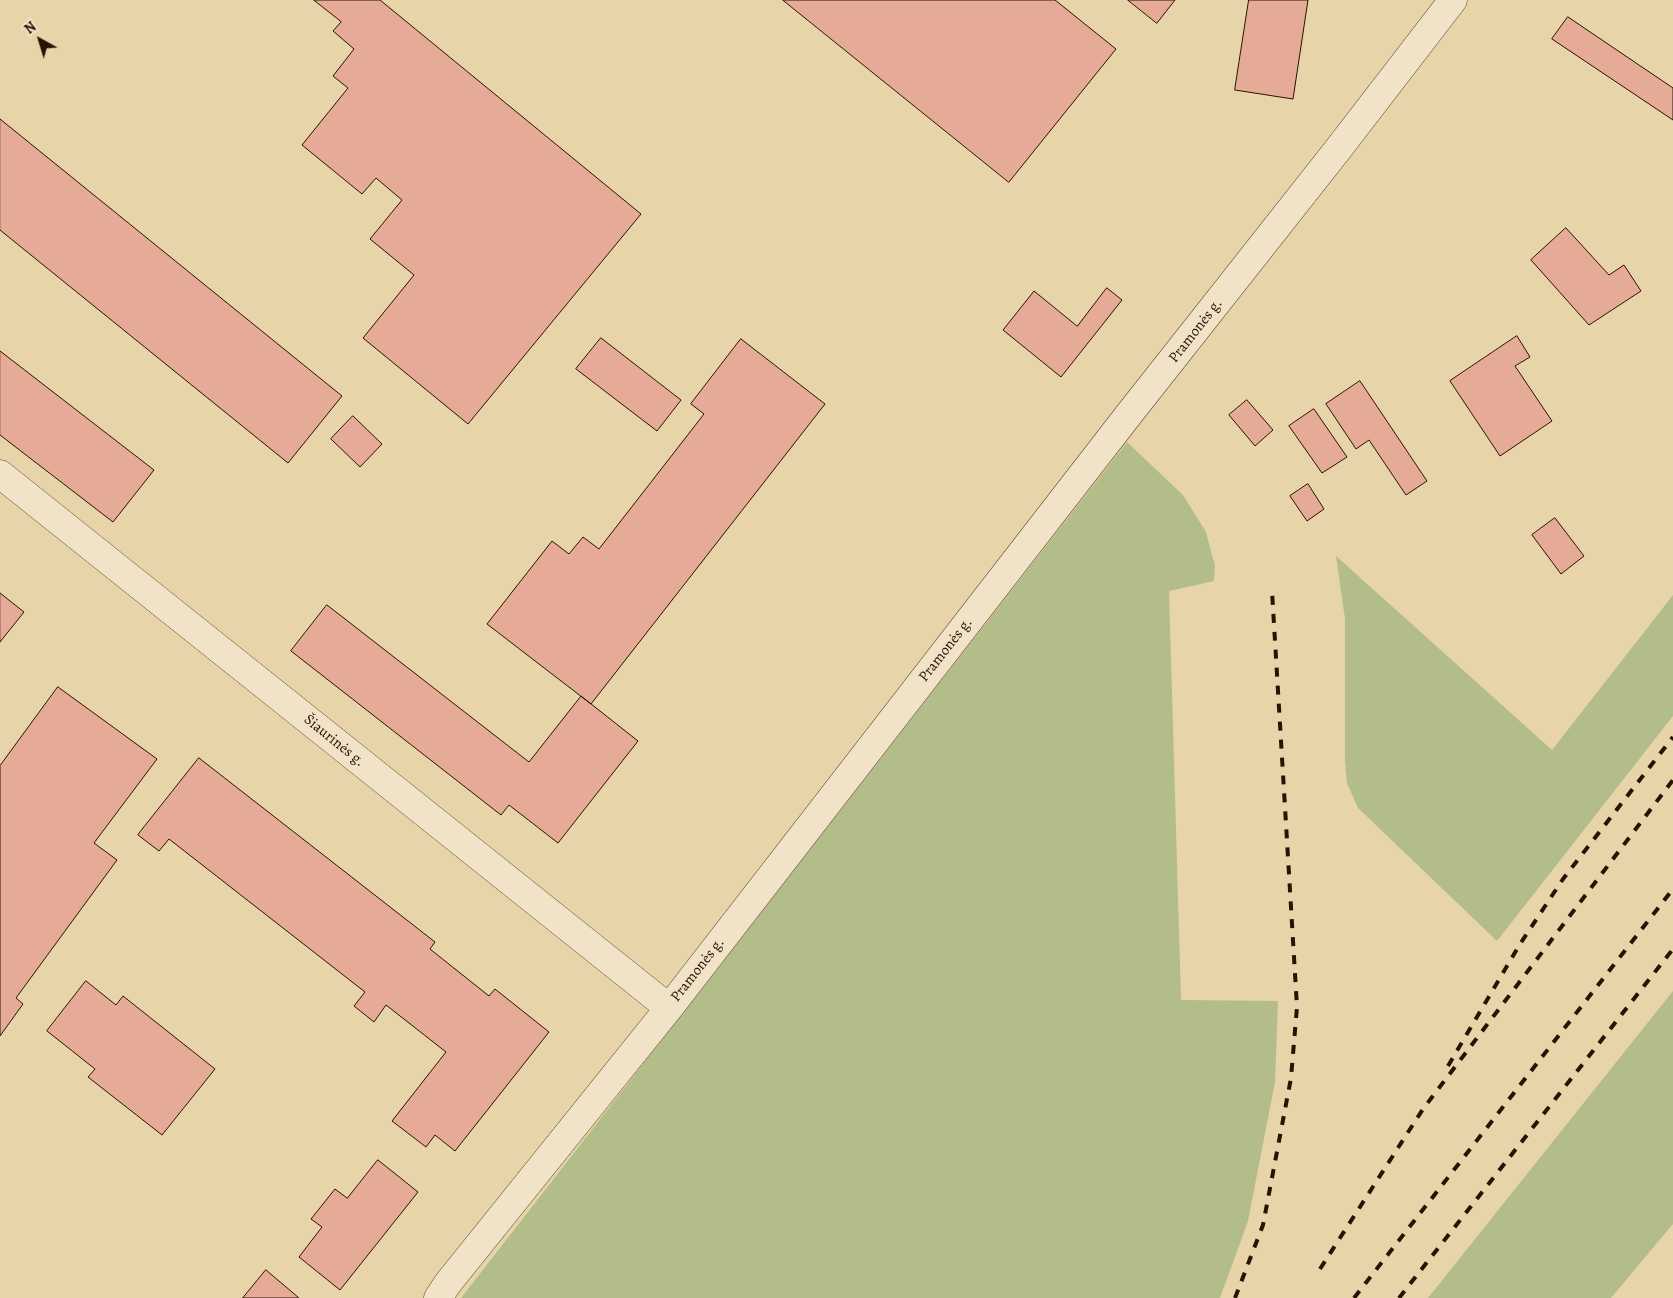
<!DOCTYPE html>
<html>
<head>
<meta charset="utf-8">
<style>
  body { margin:0 }
  #map { position:relative; width:1673px; height:1298px; overflow:hidden; background:#e8d4a9; font-family:Alegreya,serif }
  canvas { display:block }
  .north { position:absolute; left:15px; top:15px; width:50px; height:50px; -webkit-text-stroke:4px #f0e3c7; paint-order:stroke; rotate:321deg; font-size:14px; font-weight:700; line-height:20px; text-align:center; color:#2a1202 }
  .north::after { content:''; display:block; margin:auto; width:18px; height:22px; background:#2a1202; clip-path:polygon(50% 0,100% 100%,50% 72%,0 100%) }
</style>
</head>
<body>
<div id="map">
<canvas width="1673" height="1298"></canvas>
<div class="north">N</div>
</div>
<script>
const ctx = document.querySelector('canvas').getContext('2d');
ctx.lineJoin = 'round';
function paint(path, color) {
  ctx.fillStyle = color;
  ctx.fill(path, 'evenodd');
}
function trace(path, color, width, dash) {
  ctx.strokeStyle = color;
  ctx.lineWidth = width;
  ctx.lineCap = dash ? 'butt' : 'round';
  ctx.setLineDash(dash || []);
  ctx.stroke(path);
}
function drawText(font, color, halo, rows, align = 'center') {
  ctx.font = font + ' Alegreya,serif';
  ctx.lineWidth = 4;
  ctx.setLineDash([]);
  ctx.textBaseline = 'middle';
  ctx.strokeStyle = halo;
  ctx.fillStyle = color;
  for (const [text, x, y, turn = 0] of rows) {
    ctx.save();
    ctx.translate(x, y);
    ctx.rotate((+turn || 0) * Math.PI / 180);
    ctx.textAlign = isNaN(turn) ? turn : align;
    if (halo) ctx.strokeText(text, 0, 0);
    ctx.fillText(text, 0, 0);
    ctx.restore();
  }
}
paint(new Path2D(`
  M 1127,442 L 1183,495 L 1206,532 L 1215,566 L 1214,581 L 1169,591 L 1181,1000 L 1278,1001 L 1275,1082 L 1248,1221 L 1220,1298 L 461,1298 Z
  M 1336,556 L 1552,750 L 1673,595 L 1673,716 L 1497,941 L 1358,808 L 1347,783 L 1345,762 L 1345,619 Z
  M 1673,991 L 1673,1224 L 1611,1298 L 1428,1298 Z`), '#b3bd8a');
const building = new Path2D(`
  M 314,0 L 380,0 L 641,214 L 468,424 L 363,338 L 414,275 L 370,239 L 402,200 L 376,178 L 362,194 L 302,145 L 348,88 L 333,76 L 354,49 L 333,31 L 341,22 Z
  M 783,0 L 1055,0 L 1116,49 L 1009,182 Z
  M 1128,0 L 1175,0 L 1157,23 Z
  M 1249,0 L 1308,0 L 1293,99 L 1235,90 Z
  M 1568,17 L 1673,88 L 1673,120 L 1552,39 Z
  M 0,119 L 342,396 L 288,463 L 0,230 Z
  M 1566,228 L 1609,275 L 1624,265 L 1641,291 L 1589,325 L 1531,260 Z
  M 1107,288 L 1122,300 L 1061,377 L 1003,330 L 1034,291 L 1077,326 Z
  M 1517,336 L 1530,357 L 1515,366 L 1552,421 L 1500,456 L 1450,381 Z
  M 601,338 L 681,400 L 657,431 L 576,369 Z
  M 741,339 L 825,404 L 591,704 L 487,624 L 552,541 L 569,554 L 583,537 L 599,549 L 704,414 L 691,404 Z
  M 0,351 L 154,470 L 113,522 L 0,435 Z
  M 1360,381 L 1427,481 L 1406,495 L 1369,440 L 1356,449 L 1326,404 Z
  M 1247,400 L 1273,430 L 1255,446 L 1229,415 Z
  M 1314,409 L 1347,457 L 1322,473 L 1289,426 Z
  M 353,416 L 382,444 L 360,467 L 331,439 Z
  M 1308,484 L 1324,509 L 1307,521 L 1290,496 Z
  M 1555,518 L 1584,556 L 1561,574 L 1532,535 Z
  M 0,593 L 24,612 L 0,642 Z
  M 327,605 L 529,762 L 581,696 L 638,741 L 558,843 L 509,805 L 501,815 L 291,651 Z
  M 58,687 L 157,759 L 94,843 L 117,860 L 16,998 L 23,1004 L 0,1036 L 0,766 Z
  M 199,758 L 435,942 L 430,949 L 489,996 L 495,989 L 549,1032 L 455,1151 L 435,1135 L 426,1147 L 392,1121 L 446,1052 L 386,1005 L 374,1022 L 354,1006 L 365,992 L 169,839 L 159,851 L 138,835 Z
  M 86,981 L 116,1005 L 123,996 L 215,1069 L 162,1135 L 88,1077 L 95,1069 L 47,1031 Z
  M 378,1160 L 418,1192 L 340,1290 L 299,1257 L 322,1227 L 311,1219 L 335,1189 L 347,1198 Z
  M 266,1270 L 299,1298 L 243,1298 Z`);
paint(building, '#e6ab96');
trace(building, '#2a1202', 1);
const minor = new Path2D(`
  M 0,474 L 669,1008
  M 438,1298 L 448,1283 L 669,1008 L 1126,418 L 1339,148 L 1453,0`);
trace(minor, '#5a422c', 29);
trace(minor, '#f0e3c7', 28);
trace(new Path2D(`
  M 1448,1066 L 1520,944 L 1563,879 L 1673,737
  M 1320,1269 L 1423,1109 L 1673,780
  M 1235,1298 L 1263,1225 L 1291,1078 L 1297,1007 L 1272,591
  M 1354,1298 L 1673,889
  M 1399,1298 L 1673,949`), '#2a1202', 4, [9, 9]);
drawText('15px', '#2a1202', '#f0e3c7', [
  ["Pramonės g.",1196,331,-52],
  ["Pramonės g.",946,650,-52],
  ["Šiaurinės g.",334,741,39],
  ["Pramonės g.",698,970,-52]
]);
</script>
</body>
</html>
